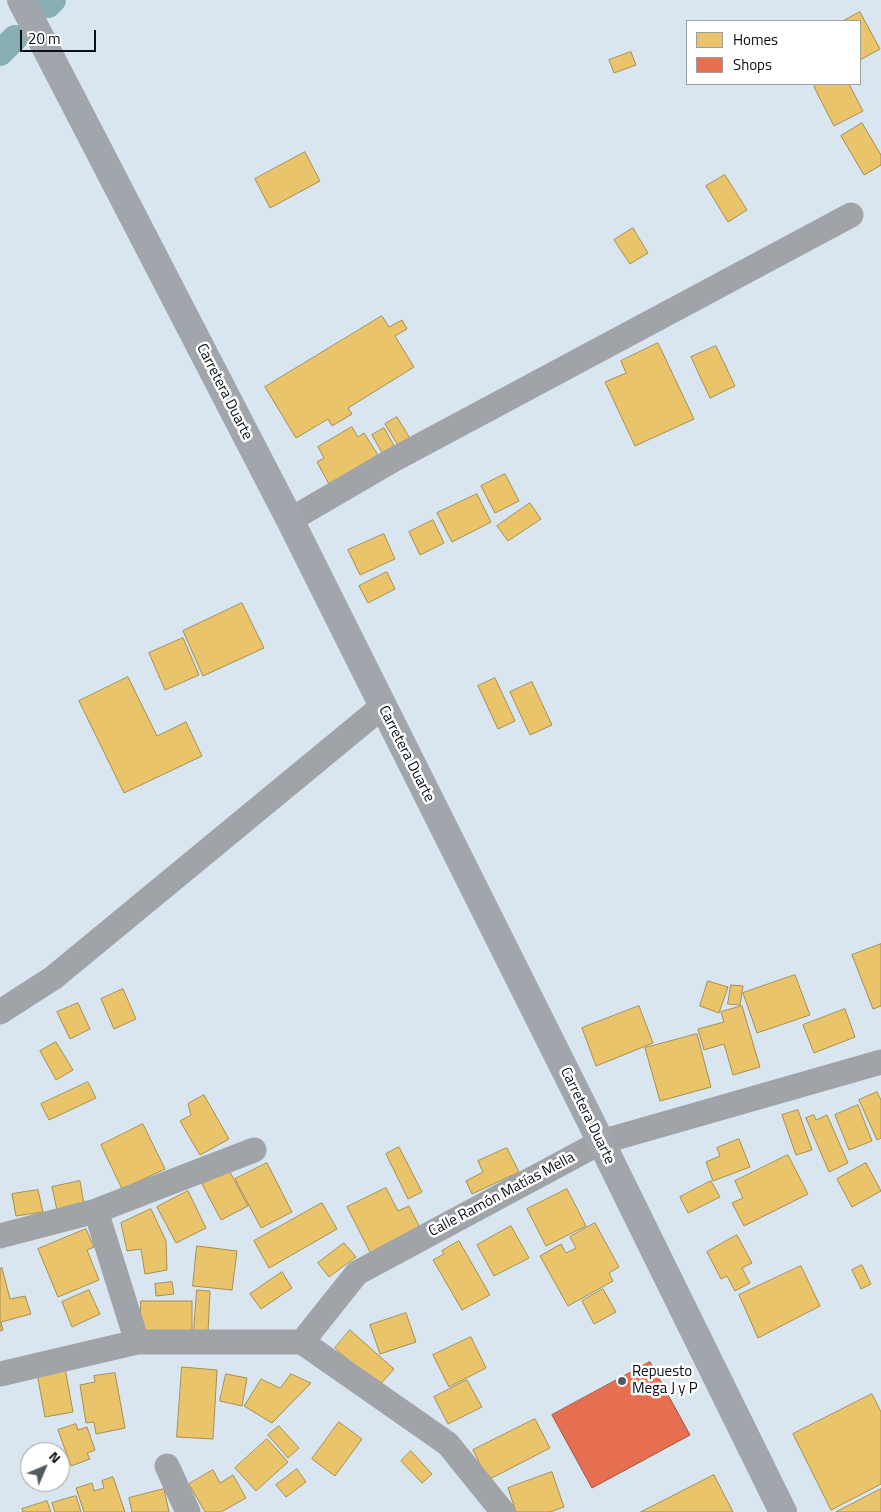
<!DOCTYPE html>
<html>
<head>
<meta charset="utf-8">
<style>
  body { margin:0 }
  #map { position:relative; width:881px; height:1512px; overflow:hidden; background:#dae6ef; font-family:"Titillium Web",sans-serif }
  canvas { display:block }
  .legend { position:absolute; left:686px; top:20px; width:175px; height:65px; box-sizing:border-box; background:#fff; border:1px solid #9d9fa1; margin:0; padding:6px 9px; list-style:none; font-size:15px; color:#090f15 }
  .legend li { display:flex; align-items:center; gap:10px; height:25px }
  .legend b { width:25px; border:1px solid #9d9fa1 }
  .north { position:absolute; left:20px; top:1442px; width:50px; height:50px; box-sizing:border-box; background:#fff; border:1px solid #9d9fa1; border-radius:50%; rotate:45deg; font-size:14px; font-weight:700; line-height:20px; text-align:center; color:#090f15 }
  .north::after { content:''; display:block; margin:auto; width:18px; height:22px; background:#525a61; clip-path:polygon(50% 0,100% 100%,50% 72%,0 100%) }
  .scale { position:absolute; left:20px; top:30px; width:76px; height:22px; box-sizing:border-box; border:2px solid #090f15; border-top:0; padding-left:6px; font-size:15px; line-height:18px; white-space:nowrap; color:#090f15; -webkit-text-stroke:4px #fff; paint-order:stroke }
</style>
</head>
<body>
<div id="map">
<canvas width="881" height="1512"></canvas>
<ul class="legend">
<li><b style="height:14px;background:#e9c46a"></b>Homes</li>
<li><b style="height:14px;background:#e76f51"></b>Shops</li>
</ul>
<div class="north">N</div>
<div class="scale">20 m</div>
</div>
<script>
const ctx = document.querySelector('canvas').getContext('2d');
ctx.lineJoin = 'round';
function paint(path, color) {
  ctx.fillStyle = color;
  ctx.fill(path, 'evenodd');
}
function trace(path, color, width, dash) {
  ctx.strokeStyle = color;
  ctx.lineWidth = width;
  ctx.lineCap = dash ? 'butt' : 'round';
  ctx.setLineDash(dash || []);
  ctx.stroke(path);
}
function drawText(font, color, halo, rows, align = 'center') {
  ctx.font = font + ' "Titillium Web",sans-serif';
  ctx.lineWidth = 5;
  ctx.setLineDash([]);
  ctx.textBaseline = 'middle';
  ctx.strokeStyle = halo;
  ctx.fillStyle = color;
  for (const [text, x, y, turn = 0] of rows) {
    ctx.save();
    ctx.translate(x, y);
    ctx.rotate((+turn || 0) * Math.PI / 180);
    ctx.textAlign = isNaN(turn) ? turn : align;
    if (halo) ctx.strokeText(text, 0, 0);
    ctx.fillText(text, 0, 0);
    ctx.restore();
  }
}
const homes = new Path2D(`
  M 860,12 L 880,49 L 860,60 L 860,21 L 843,21 Z
  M 631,52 L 636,65 L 614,73 L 609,60 Z
  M 819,84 L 849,84 L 863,111 L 834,126 L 814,87 Z
  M 862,123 L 881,155 L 881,165 L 864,175 L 841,136 Z
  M 305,152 L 320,181 L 270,208 L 255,179 Z
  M 725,175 L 747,210 L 728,222 L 706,186 Z
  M 633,228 L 648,253 L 630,264 L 614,240 Z
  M 382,316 L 389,327 L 402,320 L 407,329 L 395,336 L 414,367 L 348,408 L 352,414 L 332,426 L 328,419 L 296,438 L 265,387 Z
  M 658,343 L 694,419 L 635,446 L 605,382 L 626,373 L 621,361 Z
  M 716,346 L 735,386 L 710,398 L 691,357 Z
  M 397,417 L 411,440 L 399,447 L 385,424 Z
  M 352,427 L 358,437 L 364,433 L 378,455 L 329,484 L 317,462 L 324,458 L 318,447 Z
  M 384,428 L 396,449 L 384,456 L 372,435 Z
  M 505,474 L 519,501 L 495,513 L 481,486 Z
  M 477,494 L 491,522 L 452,542 L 437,513 Z
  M 530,503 L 541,519 L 508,541 L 497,526 Z
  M 433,520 L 444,543 L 420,555 L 409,532 Z
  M 384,534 L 395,559 L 360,575 L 348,550 Z
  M 387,572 L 395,589 L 368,603 L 359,586 Z
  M 242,603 L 264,648 L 203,676 L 183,631 Z
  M 183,638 L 199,675 L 165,690 L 149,653 Z
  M 128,677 L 157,736 L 186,722 L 202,756 L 124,793 L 79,701 Z
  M 495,678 L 515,721 L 498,729 L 478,686 Z
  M 532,682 L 552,725 L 530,735 L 510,692 Z
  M 881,944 L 881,1006 L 873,1009 L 852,955 Z
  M 795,975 L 810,1015 L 757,1033 L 743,993 Z
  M 708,981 L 728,987 L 719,1013 L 700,1006 Z
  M 731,985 L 743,986 L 740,1005 L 728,1004 Z
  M 123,989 L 136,1019 L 114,1029 L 101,999 Z
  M 78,1003 L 90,1029 L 70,1039 L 57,1012 Z
  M 639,1006 L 653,1043 L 596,1066 L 582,1028 Z
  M 742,1006 L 760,1067 L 733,1075 L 724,1044 L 704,1050 L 698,1029 L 724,1022 L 721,1012 Z
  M 845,1009 L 855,1037 L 814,1053 L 803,1025 Z
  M 697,1034 L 711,1087 L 660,1101 L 645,1048 Z
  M 56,1042 L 73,1070 L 56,1080 L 40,1051 Z
  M 88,1082 L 96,1098 L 49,1120 L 41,1104 Z
  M 877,1092 L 881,1100 L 881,1138 L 877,1140 L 859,1100 Z
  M 204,1095 L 229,1139 L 200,1155 L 180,1121 L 191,1115 L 188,1104 Z
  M 858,1105 L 872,1141 L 849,1150 L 835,1115 Z
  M 798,1110 L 812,1150 L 796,1155 L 782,1115 Z
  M 814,1115 L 816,1120 L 827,1115 L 848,1163 L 829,1172 L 806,1118 Z
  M 143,1124 L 165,1169 L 122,1189 L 101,1145 Z
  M 739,1139 L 750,1167 L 713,1181 L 706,1162 L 720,1156 L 717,1148 Z
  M 399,1147 L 422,1192 L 408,1199 L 386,1154 Z
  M 507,1148 L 519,1172 L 472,1194 L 466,1181 L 483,1172 L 478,1161 Z
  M 788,1155 L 808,1194 L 744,1226 L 732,1203 L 743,1198 L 735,1181 Z
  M 267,1163 L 292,1212 L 261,1228 L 235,1179 Z
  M 866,1163 L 881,1191 L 852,1207 L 837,1179 Z
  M 229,1170 L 248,1206 L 221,1220 L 202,1184 Z
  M 80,1181 L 85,1210 L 58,1215 L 52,1187 Z
  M 711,1181 L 720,1197 L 688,1213 L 680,1197 Z
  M 386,1188 L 398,1211 L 409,1206 L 421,1230 L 371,1254 L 347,1207 Z
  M 567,1189 L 586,1226 L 546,1246 L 527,1209 Z
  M 38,1190 L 43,1212 L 16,1216 L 12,1194 Z
  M 188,1191 L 206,1228 L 176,1243 L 157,1207 Z
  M 322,1203 L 337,1229 L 269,1268 L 254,1241 Z
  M 151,1209 L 166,1241 L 167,1270 L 145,1274 L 141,1249 L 127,1251 L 121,1223 Z
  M 595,1223 L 619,1267 L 609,1273 L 613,1281 L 568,1306 L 540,1256 L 561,1244 L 566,1253 L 576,1248 L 570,1237 Z
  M 511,1226 L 529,1258 L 494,1276 L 477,1245 Z
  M 86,1229 L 94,1247 L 87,1250 L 99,1280 L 58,1297 L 38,1249 Z
  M 737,1235 L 752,1263 L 742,1268 L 750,1283 L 735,1291 L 727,1276 L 721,1279 L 707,1252 Z
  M 459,1241 L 490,1295 L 462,1310 L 433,1260 L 444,1254 L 442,1251 Z
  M 344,1243 L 356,1257 L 329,1277 L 318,1263 Z
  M 197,1246 L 237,1251 L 232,1290 L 193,1286 Z
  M 862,1265 L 871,1284 L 861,1289 L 852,1270 Z
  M 801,1266 L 820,1306 L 758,1338 L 739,1295 Z
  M 2,1268 L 10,1299 L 25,1296 L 31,1314 L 1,1322 L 3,1330 L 0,1331 L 0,1269 Z
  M 282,1272 L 292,1288 L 261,1309 L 250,1294 Z
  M 172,1282 L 174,1294 L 156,1296 L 155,1284 Z
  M 603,1289 L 616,1312 L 594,1324 L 582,1301 Z
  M 89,1290 L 100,1314 L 72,1327 L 62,1302 Z
  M 197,1290 L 210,1291 L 208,1332 L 194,1331 Z
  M 141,1301 L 192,1301 L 192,1333 L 141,1332 Z
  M 406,1313 L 416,1342 L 380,1354 L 370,1325 Z
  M 350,1330 L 394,1369 L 378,1387 L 335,1348 Z
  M 471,1337 L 486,1368 L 449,1387 L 433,1355 Z
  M 182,1367 L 217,1370 L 213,1439 L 177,1437 Z
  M 65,1368 L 73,1412 L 45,1417 L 37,1373 Z
  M 115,1373 L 125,1428 L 96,1434 L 94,1422 L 86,1423 L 80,1385 L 95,1382 L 94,1376 Z
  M 226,1374 L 247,1378 L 242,1406 L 220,1401 Z
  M 291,1374 L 311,1383 L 272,1423 L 244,1406 L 261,1379 L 280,1388 Z
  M 467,1380 L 482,1407 L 448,1424 L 434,1397 Z
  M 872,1394 L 881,1412 L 881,1484 L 831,1510 L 793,1434 Z
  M 535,1419 L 550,1448 L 488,1480 L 473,1450 Z
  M 339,1422 L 362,1439 L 335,1476 L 312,1459 Z
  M 76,1424 L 78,1430 L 87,1427 L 95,1450 L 87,1453 L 90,1459 L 71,1466 L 58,1430 Z
  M 279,1426 L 299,1448 L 288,1458 L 268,1435 Z
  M 267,1439 L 288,1462 L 256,1491 L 235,1468 Z
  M 411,1451 L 432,1474 L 422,1483 L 401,1461 Z
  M 297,1469 L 306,1482 L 286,1497 L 276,1485 Z
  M 213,1470 L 220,1483 L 233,1475 L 246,1498 L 221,1512 L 205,1512 L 189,1484 Z
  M 552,1472 L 564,1507 L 550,1512 L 516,1512 L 508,1488 Z
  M 714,1475 L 733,1512 L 641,1512 Z
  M 113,1477 L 125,1512 L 84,1512 L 76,1488 L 92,1483 L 94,1491 L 104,1488 L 102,1481 Z
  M 164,1489 L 169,1512 L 132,1512 L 129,1498 Z
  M 881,1489 L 881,1512 L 836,1512 Z
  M 76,1496 L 81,1512 L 55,1512 L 52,1503 Z
  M 47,1501 L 51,1512 L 23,1512 L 22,1509 Z`);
paint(homes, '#e9c46a');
trace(homes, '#a68e50', 1);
const shops = new Path2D(`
  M 650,1362 L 690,1435 L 592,1488 L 552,1415 Z`);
paint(shops, '#e76f51');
trace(shops, '#a4523f', 1);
trace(new Path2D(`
  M 48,5 L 53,0
  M 0,53 L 15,38`), '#87afb4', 26);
trace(new Path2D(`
  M 290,520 L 393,460 L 851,215
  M 0,1012 L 53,978 L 383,706
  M 96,1211 L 137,1342
  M 0,1236 L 96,1211 L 254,1150
  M 302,1342 L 357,1273 L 601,1142 L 881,1062
  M 0,1374 L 137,1342 L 302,1342 L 448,1444 L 503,1512
  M 167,1466 L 188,1512`), '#a0a3a7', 25);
trace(new Path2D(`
  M 21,0 L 290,520 L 601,1142 L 783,1512`), '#a0a6ac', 28);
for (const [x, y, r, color] of [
  [622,1381,5,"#525a61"]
]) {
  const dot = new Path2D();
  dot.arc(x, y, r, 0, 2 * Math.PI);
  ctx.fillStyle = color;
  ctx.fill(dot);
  trace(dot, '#fff', 2);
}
drawText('15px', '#090f15', '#fff', [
  ["Carretera Duarte",224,392,63],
  ["Carretera Duarte",406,754,63],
  ["Carretera Duarte",587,1116,64],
  ["Calle Ramón Matías Mella",502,1195,-28]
]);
drawText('15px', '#090f15', '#fff', [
  ["Repuesto",632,1372],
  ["Mega J y P",632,1389]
], 'left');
</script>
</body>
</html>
